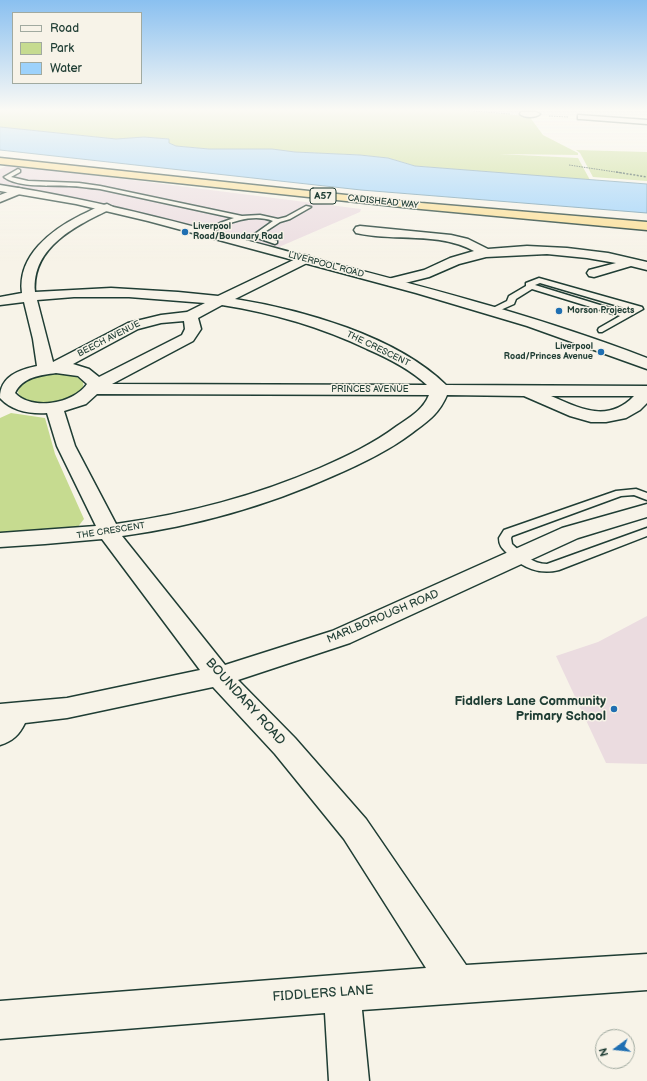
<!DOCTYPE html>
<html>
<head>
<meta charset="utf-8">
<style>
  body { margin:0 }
  #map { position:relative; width:647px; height:1081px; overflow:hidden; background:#f7f3e8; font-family:"Balsamiq Sans",sans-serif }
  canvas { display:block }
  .legend { position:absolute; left:12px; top:12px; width:130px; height:72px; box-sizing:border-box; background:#f7f3e8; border:1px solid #a1aaa0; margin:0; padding:5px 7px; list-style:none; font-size:12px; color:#1f3d34 }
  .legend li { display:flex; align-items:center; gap:8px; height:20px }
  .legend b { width:20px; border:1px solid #a1aaa0 }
  .north { position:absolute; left:595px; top:1029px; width:40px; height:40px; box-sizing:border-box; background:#f7f3e8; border:1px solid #a1aaa0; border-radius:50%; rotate:255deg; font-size:11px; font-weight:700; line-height:16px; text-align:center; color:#1f3d34 }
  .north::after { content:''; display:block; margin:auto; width:14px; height:18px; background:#1f6fb2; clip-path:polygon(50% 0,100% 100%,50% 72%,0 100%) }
</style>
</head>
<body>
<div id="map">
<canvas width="647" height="1081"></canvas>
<ul class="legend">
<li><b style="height:5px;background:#f7f3e8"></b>Road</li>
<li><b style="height:11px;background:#c6db90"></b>Park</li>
<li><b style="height:11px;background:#9dd2fb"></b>Water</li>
</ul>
<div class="north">N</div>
</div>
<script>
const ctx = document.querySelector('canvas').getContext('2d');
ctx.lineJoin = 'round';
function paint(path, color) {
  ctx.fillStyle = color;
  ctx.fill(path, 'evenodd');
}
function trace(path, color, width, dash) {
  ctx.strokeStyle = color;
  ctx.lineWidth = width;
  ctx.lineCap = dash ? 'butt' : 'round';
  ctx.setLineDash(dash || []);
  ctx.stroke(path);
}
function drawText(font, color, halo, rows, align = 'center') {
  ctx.font = font + ' "Balsamiq Sans",sans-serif';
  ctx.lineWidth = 3;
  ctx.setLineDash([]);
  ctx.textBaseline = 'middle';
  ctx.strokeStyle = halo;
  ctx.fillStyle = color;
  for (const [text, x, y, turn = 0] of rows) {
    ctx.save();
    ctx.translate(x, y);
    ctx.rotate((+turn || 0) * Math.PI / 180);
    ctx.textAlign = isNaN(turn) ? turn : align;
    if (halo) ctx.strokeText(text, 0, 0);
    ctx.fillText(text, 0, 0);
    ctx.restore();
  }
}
paint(new Path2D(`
  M 6,166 L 76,173 L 361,209 L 360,212 L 279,247 L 107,205 L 0,185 L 0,169 Z
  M 647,616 L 647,764 L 606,763 L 556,656 L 598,642 Z`), '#ebdce0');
paint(new Path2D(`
  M 0,110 L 455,110 L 529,116 L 543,135 L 578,153 L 578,155 L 499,154 L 578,158 L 590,180 L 415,166 L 388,158 L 360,155 L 295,152 L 272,149 L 209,149 L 176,146 L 169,143 L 168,139 L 144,137 L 116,139 L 0,127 Z
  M 576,150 L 647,152 L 647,181 L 593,177 L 580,153 Z
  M 49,374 C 61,373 75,372 83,382 C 89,402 28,412 18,393 C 20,379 38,376 49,374 Z
  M 11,413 L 45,418 L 55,454 L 84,519 L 77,528 L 0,535 L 0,418 Z`), '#c6db90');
const water = new Path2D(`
  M 0,127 L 116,139 L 144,137 L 169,139 L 169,143 L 176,146 L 209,149 L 272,149 L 295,152 L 360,155 L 388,158 L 415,166 L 647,184 L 647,213 L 361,190 L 0,150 Z`);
paint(water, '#9dd2fb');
trace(water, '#6b96ab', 1);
const lane = new Path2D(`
  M 18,169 L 20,170 L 20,172 L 11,177 L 28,181 L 79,183 L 100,186 L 242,216 L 260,215 L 278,219 L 286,217 L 306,206 L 311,207 L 290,219 L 280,222 L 260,235 L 277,241 L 277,243 L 275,244 L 252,236 L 273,221 C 257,215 239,219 223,226 C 217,229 212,233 206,235 L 204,234 L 204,232 L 220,223 L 234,218 L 100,189 C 89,188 79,186 69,186 C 51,185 18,188 4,177 Z
  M 539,278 L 642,307 L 643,309 L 602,332 L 599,332 L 598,330 L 599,328 L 620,316 L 532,289 L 516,299 L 514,304 L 496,312 L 490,312 L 489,310 L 507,301 L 509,296 L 526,286 L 526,283 ZM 540,283 L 632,310 L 626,313 L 535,285 Z
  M 636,489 L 647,493 L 647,500 L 634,495 L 621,496 L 512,536 L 511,538 L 512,544 C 522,553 532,564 547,564 L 647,528 L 647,536 L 559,570 C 539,575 524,568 508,554 C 503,549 499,546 499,538 L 504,530 L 616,491 Z`);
const street = new Path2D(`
  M 521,112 L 536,112 L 540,114 C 536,118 524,118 520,114 Z
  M 578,115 L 647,120 L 647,124 L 581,119 L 578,119 Z
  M 18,188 L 22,189 L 23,191 L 22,193 L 0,202 L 0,195 Z
  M 107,204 L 113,207 L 111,209 C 77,225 31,247 35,292 L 111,288 L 178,292 L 218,296 L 304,255 L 309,256 L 310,259 L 309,262 L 235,299 C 303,310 396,336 446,385 L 647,386 L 647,403 L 640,410 L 626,418 L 606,422 L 591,422 L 570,416 L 524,396 L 447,395 C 439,414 428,421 412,433 C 388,451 361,464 333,476 C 266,506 194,526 122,536 L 225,665 L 332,631 L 562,528 L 647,504 L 647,517 L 578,538 L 350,643 L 238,680 L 295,738 L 366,819 L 466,965 L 647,954 L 647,990 L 362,1010 L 369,1081 L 329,1081 L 325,1013 L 0,1039 L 0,1001 L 426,968 L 344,839 L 275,754 L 213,687 L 67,718 L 25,723 C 19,735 13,741 0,745 L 0,704 L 67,698 L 200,670 L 102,539 L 45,544 L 0,547 L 0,533 L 96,526 L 57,446 L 47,413 C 29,414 12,411 0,398 C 0,376 19,370 37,366 L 33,339 L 24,302 L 0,305 L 0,297 L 22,293 C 17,256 51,230 81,215 C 90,211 98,206 107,204 ZM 74,297 L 129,297 L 205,303 L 187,312 L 161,315 L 128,323 L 53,362 L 37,300 ZM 222,305 C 273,313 321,327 367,349 C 388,358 410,369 427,385 L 112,384 L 193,341 L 201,329 L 198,318 ZM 184,321 L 185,329 L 182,335 L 99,377 L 89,369 L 73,364 L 138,329 L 161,323 ZM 56,373 L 78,376 L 87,384 C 73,404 32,411 15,393 C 22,377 41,375 56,373 ZM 97,394 L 429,395 C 423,410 410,417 397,426 C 373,444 347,456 320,468 C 255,496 186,514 116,524 L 75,446 L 64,411 L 86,404 ZM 551,396 L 634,396 C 608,423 581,409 551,396 Z
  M 360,226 L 451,235 L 468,239 L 488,249 L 527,246 L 567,248 L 608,253 L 647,262 L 647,270 L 631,266 L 594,277 L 589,276 L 587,273 L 589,270 L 616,263 L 587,258 L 547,254 L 486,257 L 459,264 L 429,277 L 393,286 L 388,285 L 386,282 L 388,279 L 424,270 L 450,258 L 474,251 C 437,231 395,242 356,233 L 354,230 L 356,227 Z`);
const secondary = new Path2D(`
  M 0,185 C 104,201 204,229 305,256 C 420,286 536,315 647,358 L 647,369 L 527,326 L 416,293 L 148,221 L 76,204 L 0,191 Z`);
const highway = new Path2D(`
  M 0,158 L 421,203 L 647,222 L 647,230 L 421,209 L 0,164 Z`);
trace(lane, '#1f3d34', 3);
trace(street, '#1f3d34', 3);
trace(secondary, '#1f3d34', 3);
trace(highway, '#1f3d34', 3);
trace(new Path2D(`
  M 461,110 L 510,114
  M 549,116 L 568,117
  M 569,165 L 622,173`), '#1f3d34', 1, [1.5, 1]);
trace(new Path2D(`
  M 616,172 L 647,177`), '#1f3d34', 1.5, [2, 1.5]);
paint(lane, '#f7f3e8');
paint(street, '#f7f3e8');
paint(secondary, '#f7f3e8');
paint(highway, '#fbdf96');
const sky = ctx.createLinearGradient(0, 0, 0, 262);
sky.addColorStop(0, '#8ac0f0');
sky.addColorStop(0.42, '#fbfaf5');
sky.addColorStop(1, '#fbfaf500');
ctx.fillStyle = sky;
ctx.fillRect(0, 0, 647, 262);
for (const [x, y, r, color] of [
  [185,232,4,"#1f6fb2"],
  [559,311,4,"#1f6fb2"],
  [601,352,4,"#1f6fb2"],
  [614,709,4,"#1f6fb2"]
]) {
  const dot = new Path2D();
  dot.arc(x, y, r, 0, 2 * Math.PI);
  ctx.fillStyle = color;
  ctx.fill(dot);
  trace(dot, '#f7f3e8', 1.5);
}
drawText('9px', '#1f3d34', '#f7f3e8', [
  ["CADISHEAD WAY",383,202,6],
  ["LIVERPOOL ROAD",326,265,15],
  ["BEECH AVENUE",109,339,-27],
  ["THE CRESCENT",378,349,26],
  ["PRINCES AVENUE",370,390],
  ["THE CRESCENT",111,531,-9]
]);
drawText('bold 9px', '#1f3d34', '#f7f3e8', [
  ["Liverpool",193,227],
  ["Road/Boundary Road",193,237],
  ["Morson Projects",567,311],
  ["Liverpool",593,347,"right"],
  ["Road/Princes Avenue",593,357,"right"]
], 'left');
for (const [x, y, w] of [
  [323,196,26]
]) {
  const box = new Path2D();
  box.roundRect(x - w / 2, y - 8, w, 16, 3);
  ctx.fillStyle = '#f7f3e8';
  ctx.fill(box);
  trace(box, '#1f3d34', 1);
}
drawText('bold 10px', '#1f3d34', null, [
  ["A57",323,196]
]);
drawText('11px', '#1f3d34', '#f7f3e8', [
  ["MARLBOROUGH ROAD",383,617,-23]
]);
drawText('13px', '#1f3d34', '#f7f3e8', [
  ["BOUNDARY ROAD",245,702,48],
  ["FIDDLERS LANE",323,994,-4]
]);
drawText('bold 13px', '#1f3d34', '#f7f3e8', [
  ["Fiddlers Lane Community",606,702],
  ["Primary School",606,717]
], 'right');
</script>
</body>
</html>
